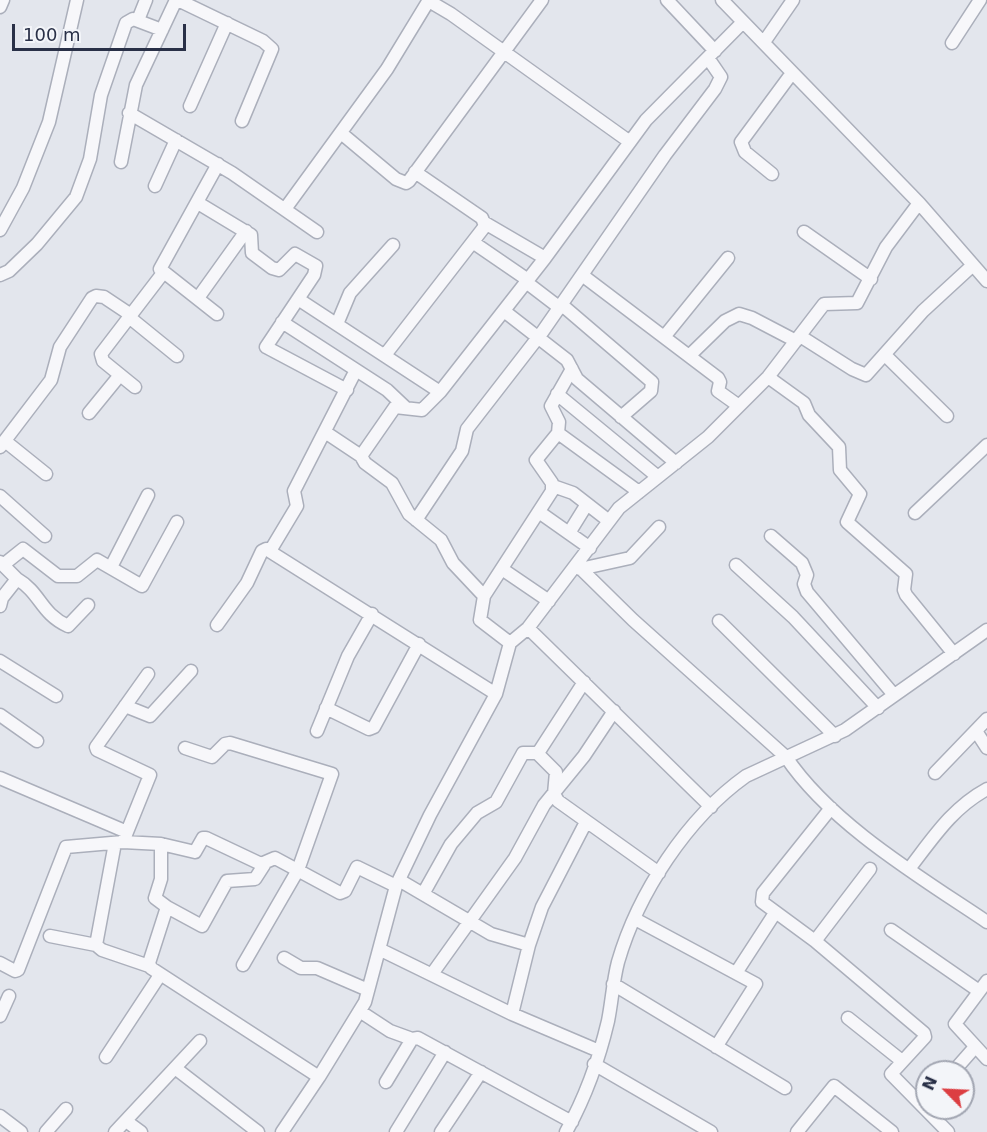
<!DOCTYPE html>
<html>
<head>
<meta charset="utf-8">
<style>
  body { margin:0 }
  #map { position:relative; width:987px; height:1132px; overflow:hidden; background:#e3e6ed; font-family:"DejaVu Sans",sans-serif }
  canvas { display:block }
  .north { position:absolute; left:915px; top:1060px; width:60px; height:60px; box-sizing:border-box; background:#f3f5f9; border:2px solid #a2a6b2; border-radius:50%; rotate:294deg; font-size:16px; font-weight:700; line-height:24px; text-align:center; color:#293047 }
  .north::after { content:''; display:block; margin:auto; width:21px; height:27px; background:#dc3e42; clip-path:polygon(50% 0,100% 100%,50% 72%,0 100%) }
  .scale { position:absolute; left:12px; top:24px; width:174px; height:27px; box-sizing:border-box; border:3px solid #293047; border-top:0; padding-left:8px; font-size:18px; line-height:21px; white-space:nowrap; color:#293047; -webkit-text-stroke:4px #f3f5f9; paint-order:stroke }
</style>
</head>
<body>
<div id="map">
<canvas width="987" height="1132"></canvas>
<div class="north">N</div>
<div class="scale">100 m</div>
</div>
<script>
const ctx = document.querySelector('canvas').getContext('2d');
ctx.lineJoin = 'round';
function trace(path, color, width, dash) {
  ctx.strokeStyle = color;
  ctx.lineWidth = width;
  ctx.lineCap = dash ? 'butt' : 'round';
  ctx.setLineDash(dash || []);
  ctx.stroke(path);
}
const minor = new Path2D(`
  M 178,0 L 263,41 L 272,49 L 242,121
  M 667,0 L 715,51
  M 722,0 L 919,203 L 987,281
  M 429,1 L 451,14 L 630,142
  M 0,7 L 3,0
  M 138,20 L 146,0
  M 764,42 L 793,0
  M 952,43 L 980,0
  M 190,106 L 227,23
  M 129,113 L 232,173 L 317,232
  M 341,133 L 396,179 L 406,183 L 409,181 L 542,0
  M 121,162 L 136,85 L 176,0
  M 772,174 L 745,152 L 741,142 L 792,73
  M 155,186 L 176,140
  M 198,203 L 251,235 L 252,253 L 272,268 L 279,270 L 295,254 L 316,266 L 314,275 L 266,347 L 347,390
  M 285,209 L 387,69 L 429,0
  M 485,223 L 545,258
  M 0,230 L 23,188 L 49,122 L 77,0
  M 804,232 L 871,279
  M 474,243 L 528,280
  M 0,275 L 9,271 L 37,244 L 76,197 L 90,159 L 101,95 L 126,23 L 133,19 L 162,30
  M 582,275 L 718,378 L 720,382 L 718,391 L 739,406
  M 526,282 L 560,308
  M 198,298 L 246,231
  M 298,299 L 440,392
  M 562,305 L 652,382 L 651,391 L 621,417
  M 504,311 L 567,360 L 577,379 L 676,463
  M 217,314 L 160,269 L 218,164
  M 129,317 L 177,356
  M 282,322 L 387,390 L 405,407
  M 337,324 L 350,293 L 393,245
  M 800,336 L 852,369 L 866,375 L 923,311 L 973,265
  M 664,337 L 728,258
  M 385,355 L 485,226 L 482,218 L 415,172
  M 885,355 L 947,416
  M 689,356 L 725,321 L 739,314 L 752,318 L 796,341
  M 572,369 L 551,406 L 559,422 L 558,433 L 639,492
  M 768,377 L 804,403 L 809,415 L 839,447 L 840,470 L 860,494 L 847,522 L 906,574 L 904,590 L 906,595 L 954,654
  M 135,387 L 103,361 L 101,354 L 163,273
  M 557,394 L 658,477
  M 89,413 L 120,375
  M 325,432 L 361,456
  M 5,441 L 46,474
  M 0,447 L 51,380 L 60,347 L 92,298 L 96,296 L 104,297 L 131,315
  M 553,486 L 573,493 L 609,521
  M 0,496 L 45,536
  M 539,512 L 590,548
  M 915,513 L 987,445
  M 416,520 L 462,451 L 467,429 L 543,331 L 665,155 L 715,89 L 721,77 L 708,58
  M 569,533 L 587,504
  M 771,536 L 802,563 L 807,575 L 804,584 L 807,592 L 894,695
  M 270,551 L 297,506 L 294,491 L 356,370
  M 0,562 L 17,579 L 2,598 L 0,606
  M 3,565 L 23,549 L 58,576 L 77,576 L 97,560 L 142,586 L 177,522
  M 577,565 L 633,620 L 786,757 C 831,824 920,877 987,922
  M 736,565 L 793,617 L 878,708
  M 111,567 L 148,495
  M 502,569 L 549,601
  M 580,569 L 630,558 L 659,527
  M 17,579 C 41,593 40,613 68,626 L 88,605
  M 484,596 L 552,491 L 552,483 L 536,460 L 558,433
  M 719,621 L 835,736
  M 217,625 L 247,583 L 262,551 L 266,549 L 496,694
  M 528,628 L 711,807
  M 510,643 L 480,620 L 484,596 L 453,563 L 441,540 L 409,514 L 392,483 L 365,463 L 361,456 L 395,407 L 422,410 L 440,392 L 545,258 L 646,120 L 743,22
  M 0,661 L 56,696
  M 125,706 L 150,716 L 191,671
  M 326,708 L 369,729 L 374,727 L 419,644
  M 0,715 L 37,741
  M 317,731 L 348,656 L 372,614
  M 976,731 L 987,748
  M 185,748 L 212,757 L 225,744 L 230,743 L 332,774 L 298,870 L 243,965
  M 537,753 L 556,772 L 554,794 L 558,801 L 659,873
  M 935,773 L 987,719
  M 0,778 L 127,832 L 123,842 L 161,844 L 161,879 L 155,898 L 167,907 L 149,963 L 151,968 L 319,1077 L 365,1002 L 396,886 L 430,815 L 496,694 L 510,643 L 528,628 L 619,508 L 708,437 L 768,377 L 824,304 L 857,303 L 886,247 L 919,203
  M 831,808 L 763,893 L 762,902 L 815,941 L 924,1033 L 925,1037 L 891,1074 L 948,1132
  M 127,832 L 150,775 L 97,750 L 96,747 L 148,674
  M 161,844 L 195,852 L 203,838 L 206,838 L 261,864 L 275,858 L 340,893 L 345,891 L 357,867 L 396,886
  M 909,869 C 933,838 952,808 987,789
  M 399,880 L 491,934 L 529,945
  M 423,894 L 451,844 L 477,813 L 496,802 L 523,753 L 537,753 L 540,750 L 584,682
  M 167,907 L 202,926 L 227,881 L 255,879 L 264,865
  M 635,919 L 756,984 L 716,1047
  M 891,930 L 979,991
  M 50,936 L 96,945 L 102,950 L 149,966
  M 815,941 L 870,869
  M 96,945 L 115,843
  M 381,950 L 512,1014 L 599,1051
  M 284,958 L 301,968 L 317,968 L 368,990
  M 0,963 L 15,971 L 18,970 L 66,847 L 123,842
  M 736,973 L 775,913
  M 432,974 L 515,858 L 544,805 L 584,756 L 614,711
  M 987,981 L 955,1024 L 987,1059
  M 613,984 L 785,1088
  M 361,1012 L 390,1031 L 412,1039
  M 512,1014 L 529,945 L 542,907 L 586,822
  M 0,1016 L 9,996
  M 848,1018 L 902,1061
  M 106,1057 L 160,975
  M 594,1064 L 711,1132
  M 175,1068 L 258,1132
  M 953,1072 L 975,1047
  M 386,1082 L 412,1039 L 418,1038 L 572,1122
  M 0,1116 L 21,1132
  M 126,1121 L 141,1132
  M 46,1132 L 66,1109
  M 115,1132 L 200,1041
  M 282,1132 L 319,1077
  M 396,1132 L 445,1052
  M 441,1132 L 481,1072
  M 566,1132 C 585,1098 599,1059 608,1021 C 612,1001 613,981 618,962 C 638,893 687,818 746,776 L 845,730 L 987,630
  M 797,1132 L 834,1086 L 892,1132`);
trace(minor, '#abafbb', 15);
trace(minor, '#f7f7fa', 12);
</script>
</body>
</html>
